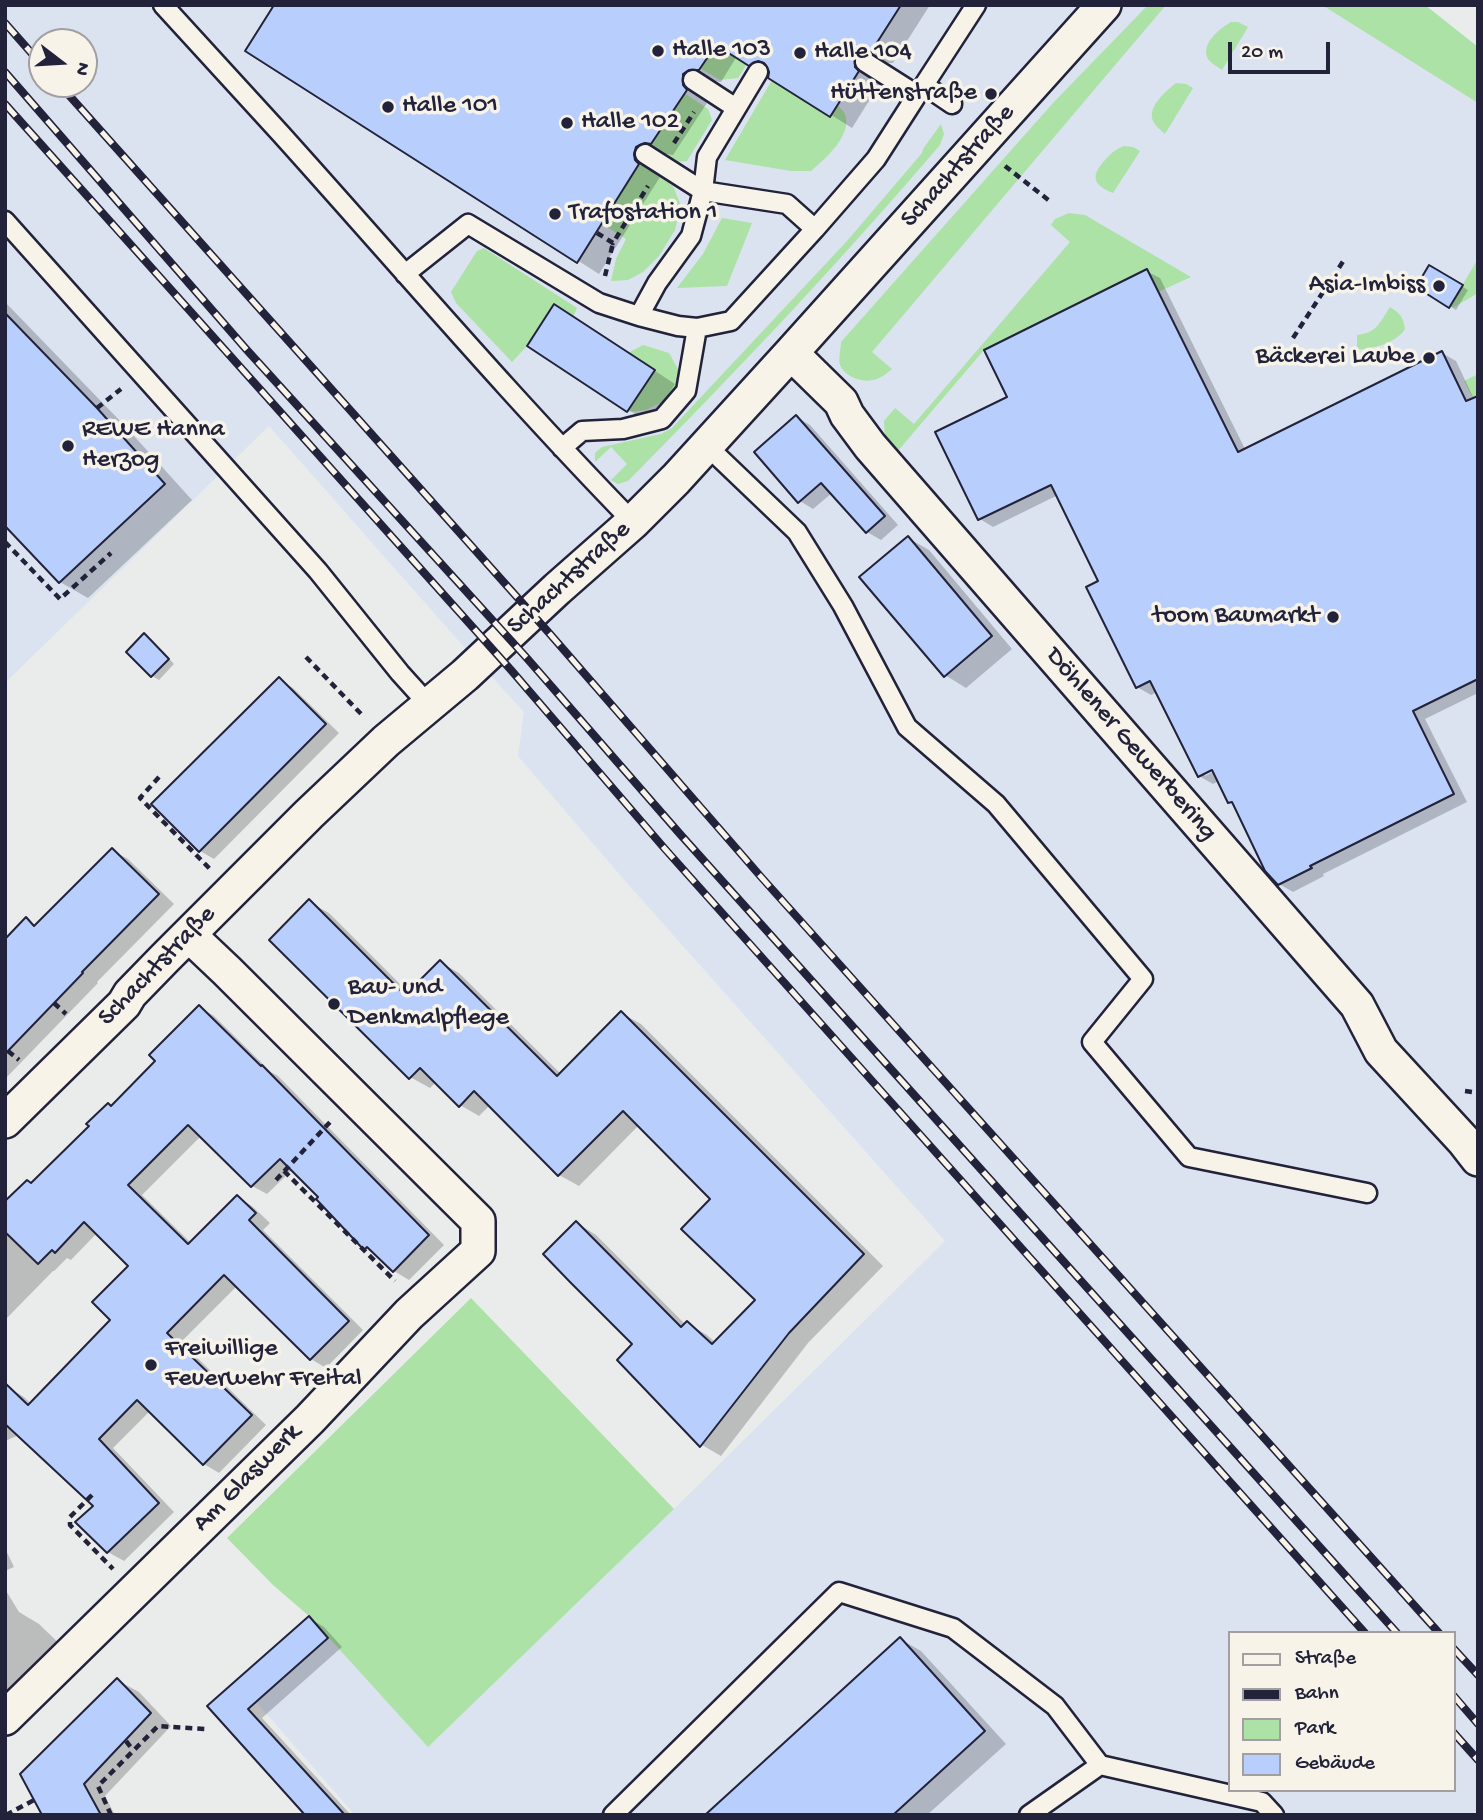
<!DOCTYPE html>
<html>
<head>
<meta charset="utf-8">
<style>
  body { margin:0 }
  #map { position:relative; width:1483px; height:1820px; overflow:hidden; background:#eaecec; font-family:"Gochi Hand",sans-serif }
  canvas { display:block }
  .frame { position:absolute; inset:0; border:7px solid #22223b; pointer-events:none }
  .legend { position:absolute; left:1228px; top:1631px; width:228px; height:161px; box-sizing:border-box; background:#f7f3e8; border:2px solid #a29fa3; margin:0; padding:9px 12px; list-style:none; font-size:21px; color:#22223b }
  .legend li { display:flex; align-items:center; gap:14px; height:35px }
  .legend b { width:35px; border:2px solid #a29fa3 }
  .north { position:absolute; left:28px; top:28px; width:70px; height:70px; box-sizing:border-box; background:#f7f3e8; border:2px solid #a29fa3; border-radius:50%; rotate:107deg; font-size:19px; font-weight:700; line-height:28px; text-align:center; color:#22223b }
  .north::after { content:''; display:block; margin:auto; width:24px; height:32px; background:#22223b; clip-path:polygon(50% 0,100% 100%,50% 72%,0 100%) }
  .scale { position:absolute; left:1228px; top:42px; width:102px; height:32px; box-sizing:border-box; border:4px solid #22223b; border-top:0; padding-left:9px; font-size:21px; line-height:24px; white-space:nowrap; color:#22223b; -webkit-text-stroke:5px #f7f3e8; paint-order:stroke }
</style>
</head>
<body>
<div id="map">
<canvas width="1483" height="1820"></canvas>
<div class="frame"></div>
<ul class="legend">
<li><b style="height:9px;background:#f7f3e8"></b>Straße</li>
<li><b style="height:9px;background:#22223b"></b>Bahn</li>
<li><b style="height:19px;background:#ace2a5"></b>Park</li>
<li><b style="height:19px;background:#b8cefd"></b>Gebäude</li>
</ul>
<div class="north">N</div>
<div class="scale">20 m</div>
</div>
<script>
const ctx = document.querySelector('canvas').getContext('2d');
ctx.lineJoin = 'round';
function paint(path, color) {
  ctx.fillStyle = color;
  ctx.fill(path, 'evenodd');
}
function trace(path, color, width, dash) {
  ctx.strokeStyle = color;
  ctx.lineWidth = width;
  ctx.lineCap = dash ? 'butt' : 'round';
  ctx.setLineDash(dash || []);
  ctx.stroke(path);
}
function drawText(font, color, halo, rows, align = 'center') {
  ctx.font = font + ' "Gochi Hand",sans-serif';
  ctx.lineWidth = 7;
  ctx.setLineDash([]);
  ctx.textBaseline = 'middle';
  ctx.strokeStyle = halo;
  ctx.fillStyle = color;
  for (const [text, x, y, turn = 0] of rows) {
    ctx.save();
    ctx.translate(x, y);
    ctx.rotate((+turn || 0) * Math.PI / 180);
    ctx.textAlign = isNaN(turn) ? turn : align;
    if (halo) ctx.strokeText(text, 0, 0);
    ctx.fillText(text, 0, 0);
    ctx.restore();
  }
}
paint(new Path2D(`
  M 5,5 L 1425,5 L 1478,47 L 1478,1815 L 355,1815 L 256,1702 L 328,1637 L 428,1746 L 674,1509 L 945,1241 L 626,882 L 518,756 L 524,712 L 456,638 L 269,426 L 5,683 ZM 42,42 L 84,42 L 84,84 L 42,84 ZM 1229,1633 L 1453,1633 L 1453,1790 L 1229,1790 Z`), '#dbe3f1');
paint(new Path2D(`
  M 1148,5 L 1166,5 L 872,352 L 892,369 C 886,374 881,378 873,380 C 862,383 844,376 840,365 C 838,359 841,348 841,342 L 1053,103 Z
  M 1322,5 L 1425,5 L 1478,47 L 1478,103 Z
  M 1231,22 L 1238,22 L 1248,27 L 1222,70 C 1218,67 1211,63 1208,59 C 1200,44 1220,28 1231,22 Z
  M 715,44 L 747,64 L 738,78 L 720,80 L 700,68 Z
  M 772,80 L 829,117 L 837,105 C 840,108 843,110 845,114 C 853,135 825,159 811,171 L 791,171 L 725,160 Z
  M 1176,83 L 1186,84 L 1193,88 L 1165,134 C 1161,130 1155,126 1153,121 C 1147,107 1166,91 1176,83 Z
  M 684,93 L 708,109 L 712,120 L 687,161 L 676,162 L 650,147 Z
  M 941,124 L 944,134 L 940,145 C 841,261 736,372 628,481 L 618,484 L 611,480 L 627,464 L 611,447 L 595,462 L 595,453 L 602,447 L 661,434 L 672,428 L 847,241 L 922,153 L 923,149 Z
  M 1124,146 L 1133,147 L 1140,151 L 1113,193 C 1093,185 1090,176 1105,160 C 1111,153 1116,149 1124,146 Z
  M 640,163 L 673,186 L 681,206 L 675,230 L 659,256 L 643,272 L 628,280 L 611,281 L 616,259 L 626,239 L 602,224 Z
  M 1069,213 L 1085,215 L 1191,277 L 1158,292 L 1146,269 L 984,350 L 897,452 L 885,442 L 884,421 L 895,408 L 914,424 L 1070,242 L 1051,225 L 1055,219 Z
  M 722,218 L 752,223 L 727,286 L 677,288 L 703,254 Z
  M 484,248 L 577,308 L 573,317 L 554,304 L 527,346 L 512,362 L 456,303 L 451,292 L 477,251 Z
  M 1476,262 L 1478,293 L 1456,306 L 1449,308 Z
  M 1390,307 C 1400,313 1403,317 1405,329 C 1395,344 1374,348 1357,350 L 1357,335 C 1377,333 1380,322 1390,307 Z
  M 643,345 L 669,353 L 678,369 L 677,386 L 664,401 L 646,410 L 627,412 L 655,371 L 628,353 Z
  M 1478,374 L 1478,396 L 1473,398 L 1464,381 Z
  M 471,1298 L 674,1509 L 428,1747 L 309,1616 L 273,1585 L 227,1538 Z`), '#ace2a5');
paint(new Path2D(`
  M 276,5 L 930,5 L 893,63 L 882,63 L 876,69 L 875,80 L 879,85 L 852,128 L 737,56 L 721,82 L 710,81 L 704,87 L 703,98 L 707,103 L 673,155 L 667,154 L 657,159 L 654,167 L 656,174 L 660,177 L 599,274 L 247,50 Z
  M 1430,268 L 1468,290 L 1456,310 L 1418,287 Z
  M 1146,271 L 1160,278 L 1246,451 L 1442,353 L 1456,361 L 1474,399 L 1478,398 L 1478,693 L 1425,719 L 1467,802 L 1323,874 L 1324,876 L 1293,892 L 1279,884 L 1235,805 L 1229,802 L 1219,781 L 1213,784 L 1199,776 L 1157,692 L 1151,695 L 1137,687 L 1101,582 L 1058,495 L 993,527 L 980,519 L 937,433 L 1009,398 ZM 1219,765 L 1220,768 L 1205,776 L 1205,772 Z
  M 5,302 L 125,426 L 192,500 L 88,598 L 60,582 L 5,524 Z
  M 576,319 L 675,384 L 649,423 L 529,345 Z
  M 796,417 L 810,425 L 898,525 L 881,540 L 867,532 L 832,493 L 813,509 L 800,501 Z
  M 908,538 L 929,550 L 1012,649 L 966,688 L 945,675 Z
  M 144,636 L 151,639 L 174,664 L 159,680 L 152,676 L 129,652 Z
  M 279,679 L 293,688 L 339,733 L 214,859 L 200,851 Z
  M 112,850 L 128,859 L 174,904 L 97,982 L 98,983 L 5,1079 L 5,941 L 26,920 L 37,926 Z
  M 309,902 L 329,913 L 409,993 L 440,962 L 459,973 L 561,1074 L 621,1013 L 641,1024 L 883,1266 L 808,1343 L 721,1456 L 702,1445 L 619,1360 L 635,1344 L 577,1223 L 596,1235 L 686,1325 L 687,1323 L 707,1335 L 716,1343 L 757,1300 L 712,1199 L 639,1125 L 579,1186 L 559,1175 L 490,1105 L 479,1116 L 460,1105 L 436,1082 L 430,1088 L 410,1077 Z
  M 199,1007 L 214,1016 L 271,1072 L 278,1076 L 444,1245 L 409,1280 L 394,1271 L 380,1257 L 365,1248 L 320,1197 L 293,1169 L 267,1194 L 252,1186 L 202,1135 L 142,1195 L 191,1243 L 237,1197 L 252,1206 L 270,1223 L 263,1230 L 363,1330 L 326,1368 L 311,1359 L 237,1286 L 181,1342 L 266,1425 L 219,1473 L 204,1464 L 150,1411 L 113,1448 L 174,1512 L 124,1561 L 108,1552 L 78,1522 L 96,1506 L 19,1435 L 5,1441 L 5,1388 L 9,1388 L 24,1397 L 31,1404 L 113,1320 L 131,1266 L 97,1233 L 71,1260 L 67,1258 L 54,1271 L 53,1271 L 5,1320 L 5,1212 L 158,1061 Z
  M 5,1548 L 14,1567 L 5,1571 Z
  M 5,1589 L 19,1612 L 39,1624 L 69,1653 L 5,1702 Z
  M 309,1618 L 324,1627 L 342,1647 L 262,1718 L 351,1815 L 308,1815 L 210,1706 Z
  M 900,1639 L 921,1651 L 1006,1744 L 927,1815 L 708,1815 Z
  M 117,1680 L 139,1692 L 171,1726 L 105,1796 L 115,1815 L 44,1815 Z`), '#0003');
const building = new Path2D(`
  M 274,5 L 901,5 L 871,52 L 866,51 L 860,52 L 855,57 L 855,67 L 859,71 L 830,117 L 768,78 L 769,72 L 764,63 L 758,61 L 749,66 L 716,45 L 699,70 L 689,70 L 683,74 L 683,85 L 687,90 L 651,144 L 645,143 L 636,147 L 634,154 L 635,160 L 639,164 L 577,263 L 245,51 Z
  M 1429,265 L 1463,285 L 1449,308 L 1416,287 Z
  M 1147,269 L 1238,452 L 1442,351 L 1466,401 L 1478,396 L 1478,679 L 1413,711 L 1454,794 L 1310,866 L 1312,868 L 1278,885 L 1265,871 L 1232,802 L 1228,803 L 1212,770 L 1198,777 L 1150,681 L 1136,688 L 1086,587 L 1098,581 L 1051,485 L 978,520 L 935,432 L 1007,397 L 984,350 Z
  M 554,304 L 655,370 L 627,412 L 527,346 Z
  M 5,313 L 97,408 L 165,484 L 59,583 L 5,526 Z
  M 796,415 L 885,516 L 866,533 L 821,483 L 798,503 L 754,452 Z
  M 908,536 L 992,636 L 944,677 L 859,577 Z
  M 144,633 L 169,659 L 151,677 L 126,652 Z
  M 279,677 L 326,724 L 199,852 L 151,804 Z
  M 112,848 L 159,894 L 82,972 L 83,973 L 5,1054 L 5,939 L 26,917 L 34,926 Z
  M 309,899 L 405,995 L 440,960 L 557,1076 L 621,1011 L 864,1254 L 789,1333 L 700,1447 L 617,1360 L 632,1344 L 570,1282 L 543,1254 L 576,1221 L 681,1327 L 687,1321 L 712,1344 L 755,1300 L 681,1229 L 710,1199 L 623,1111 L 558,1176 L 474,1091 L 459,1107 L 420,1068 L 409,1079 L 269,940 Z
  M 199,1005 L 261,1066 L 262,1065 L 429,1235 L 393,1272 L 367,1247 L 364,1250 L 316,1199 L 318,1197 L 280,1159 L 251,1187 L 188,1125 L 128,1185 L 188,1244 L 237,1195 L 256,1213 L 249,1220 L 349,1321 L 310,1360 L 224,1275 L 167,1333 L 252,1415 L 203,1465 L 137,1400 L 99,1439 L 159,1503 L 107,1553 L 75,1522 L 93,1506 L 5,1424 L 5,1383 L 28,1405 L 110,1320 L 92,1302 L 128,1266 L 84,1222 L 55,1253 L 52,1250 L 38,1264 L 5,1232 L 5,1201 L 27,1180 L 31,1183 L 89,1126 L 86,1124 L 108,1103 L 111,1106 L 155,1061 L 149,1055 Z
  M 309,1616 L 328,1638 L 248,1709 L 345,1815 L 305,1815 L 207,1706 Z
  M 900,1637 L 985,1731 L 893,1815 L 705,1815 Z
  M 117,1678 L 151,1713 L 84,1784 L 101,1815 L 42,1815 L 20,1774 Z`);
paint(building, '#b8cefd');
trace(building, '#22223b', 2);
const service = new Path2D(`
  M 163,5 C 202,48 242,91 281,134 C 398,264 511,397 633,522
  M 693,80 L 736,108
  M 924,85 L 976,5
  M 917,95 L 924,85 L 952,104
  M 645,154 L 703,191 L 707,157 L 758,72
  M 5,221 L 318,571 L 400,673 L 428,704
  M 815,229 L 876,159 L 917,95 L 865,62
  M 405,274 L 468,224 L 599,303 L 639,316 L 657,283 L 691,236 L 703,191 L 787,204 L 815,229 L 731,321 L 697,328
  M 706,445 L 797,532 L 843,606 L 907,727 L 996,804 L 1143,979 L 1092,1042 L 1189,1157 L 1367,1193
  M 562,448 L 582,431 L 623,429 L 662,419 L 686,391 L 697,328 L 678,326 L 639,316
  M 613,1815 L 839,1592 L 953,1628 L 1055,1706 L 1100,1765
  M 1029,1815 L 1100,1765 L 1262,1802 L 1274,1815`);
const minor = new Path2D(`
  M 791,353 L 841,402 L 847,415 L 870,446 L 1357,1005 L 1381,1051 L 1464,1141 L 1478,1159
  M 5,1121 L 124,1004 L 130,994 L 165,958 L 309,814 L 386,741 L 465,675 L 557,589 L 633,522 L 676,479 L 791,353 L 1104,5
  M 5,1718 L 310,1419 L 409,1314 L 478,1251 L 478,1221 L 227,971 L 189,935`);
trace(service, '#22223b', 23);
trace(minor, '#22223b', 38);
trace(new Path2D(`
  M 674,143 L 694,112
  M 1005,166 L 1051,202
  M 597,233 L 613,243 L 648,186
  M 605,276 L 613,243
  M 1293,338 L 1344,260
  M 97,408 L 121,389
  M 5,542 L 60,599 L 111,553
  M 306,657 L 364,717
  M 159,777 L 140,798 L 210,869
  M 54,1003 L 66,1014
  M 8,1051 L 19,1060
  M 1465,1091 L 1472,1092 L 1478,1090
  M 284,1171 L 395,1281
  M 276,1180 L 331,1121
  M 92,1495 L 70,1517 L 70,1525 L 113,1569
  M 126,1741 L 133,1750
  M 6,1815 L 34,1800
  M 111,1815 L 98,1786 L 158,1726 L 206,1729
  M 284,1815 L 284,1814`), '#22223b', 4.5, [7, 5]);
trace(service, '#f7f3e8', 18);
trace(minor, '#f7f3e8', 33);
const rail = new Path2D(`
  M 5,23 L 42,65
  M 5,72 L 246,349 L 525,656 L 680,834 L 1397,1633
  M 59,84 L 550,634 L 762,878 L 1439,1633
  M 5,104 L 511,670 L 665,849 L 1365,1633
  M 1453,1648 L 1478,1675
  M 1453,1695 L 1478,1724
  M 1453,1732 L 1478,1760`);
trace(rail, '#22223b', 8);
trace(rail, '#f7f3e8', 5, [16]);
for (const [x, y, r, color] of [
  [658,51,7,"#22223b"],
  [800,53,7,"#22223b"],
  [991,94,7,"#22223b"],
  [388,107,7,"#22223b"],
  [567,123,7,"#22223b"],
  [555,214,7,"#22223b"],
  [1439,286,7,"#22223b"],
  [1429,358,7,"#22223b"],
  [68,446,7,"#22223b"],
  [1333,617,7,"#22223b"],
  [334,1004,7,"#22223b"],
  [151,1365,7,"#22223b"]
]) {
  const dot = new Path2D();
  dot.arc(x, y, r, 0, 2 * Math.PI);
  ctx.fillStyle = color;
  ctx.fill(dot);
  trace(dot, '#f7f3e8', 2.5);
}
drawText('26px', '#22223b', '#f7f3e8', [
  ["Halle 103",672,51],
  ["Halle 104",814,53],
  ["Hüttenstraße",977,94,"right"],
  ["Halle 101",402,107],
  ["Halle 102",581,123],
  ["Trafostation 1",569,214],
  ["Asia-Imbiss",1425,286,"right"],
  ["Bäckerei Laube",1415,358,"right"],
  ["REWE Hanna",82,431],
  ["Herzog",82,461],
  ["toom Baumarkt",1319,617,"right"],
  ["Bau- und",348,989],
  ["Denkmalpflege",348,1019],
  ["Freiwillige",165,1350],
  ["Feuerwehr Freital",165,1380]
], 'left');
drawText('26px', '#22223b', '#f7f3e8', [
  ["Schachtstraße",959,167,-48],
  ["Schachtstraße",570,579,-42],
  ["Döhlener Gewerbering",1130,745,49],
  ["Schachtstraße",158,967,-46],
  ["Am Glaswerk",248,1479,-45]
]);
</script>
</body>
</html>
